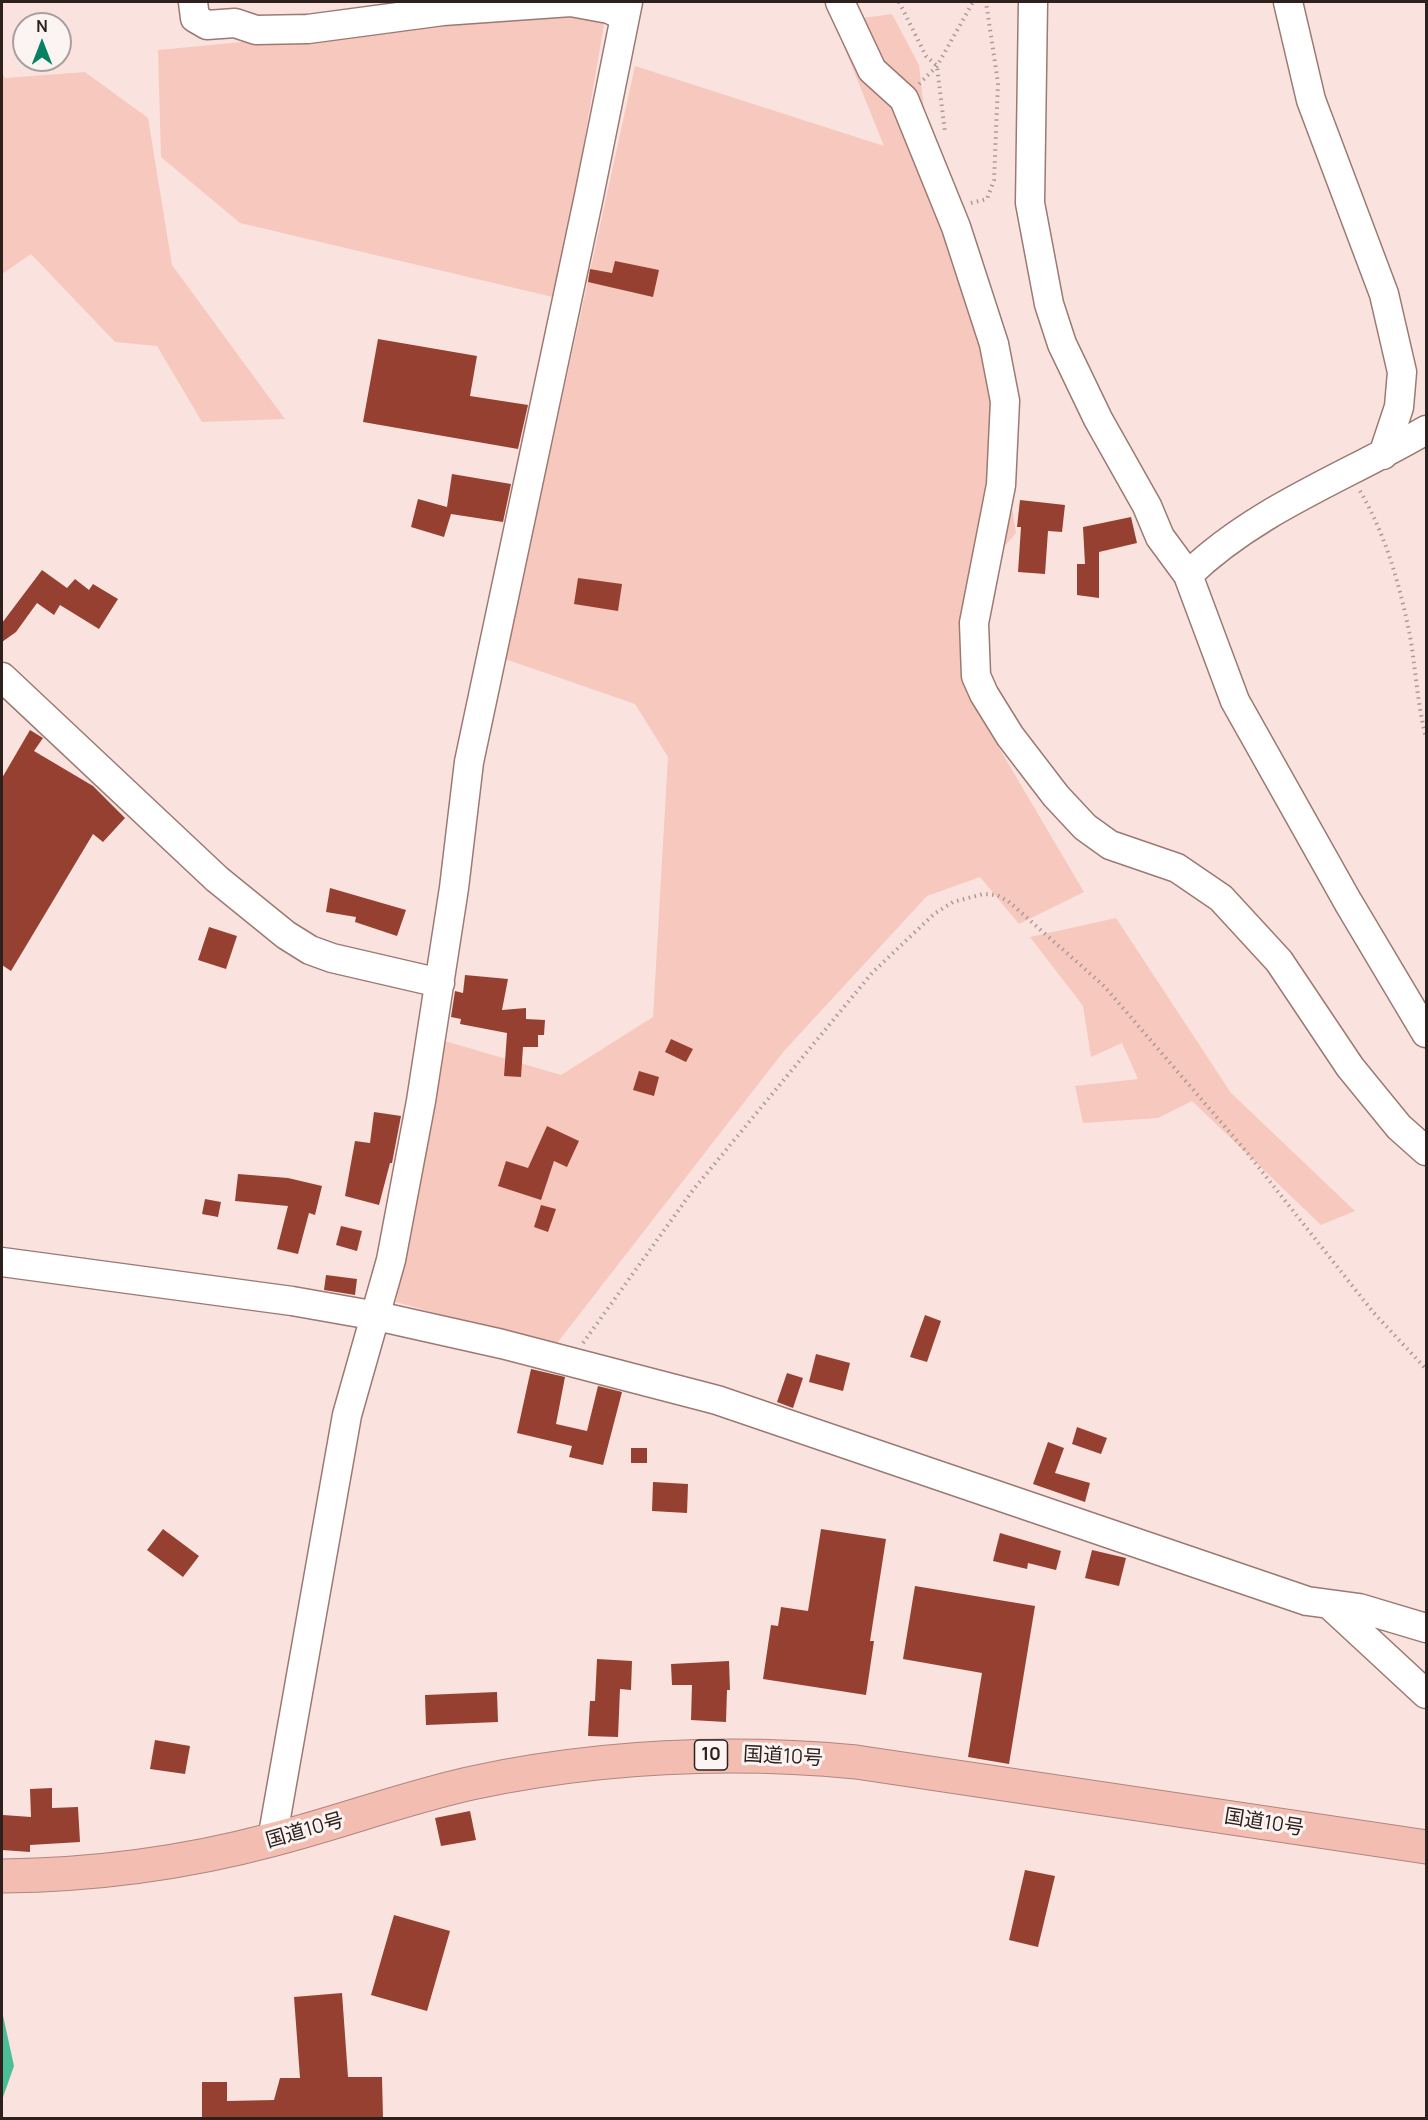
<!DOCTYPE html>
<html>
<head>
<meta charset="utf-8">
<style>
  body { margin:0 }
  #map { position:relative; width:1428px; height:2120px; overflow:hidden; background:#fae3de; font-family:Manrope,sans-serif }
  canvas { display:block }
  .frame { position:absolute; inset:0; border:3px solid #2d201d; pointer-events:none }
  .north { position:absolute; left:12px; top:12px; width:60px; height:60px; box-sizing:border-box; background:#fcf4f2; border:2px solid #a99f9d; border-radius:50%; rotate:0deg; font-size:16px; font-weight:700; line-height:24px; text-align:center; color:#2d201d }
  .north::after { content:''; display:block; margin:auto; width:21px; height:27px; background:#048262; clip-path:polygon(50% 0,100% 100%,50% 72%,0 100%) }
</style>
</head>
<body>
<div id="map">
<canvas width="1428" height="2120"></canvas>
<div class="frame"></div>
<div class="north">N</div>
</div>
<script>
const ctx = document.querySelector('canvas').getContext('2d');
ctx.lineJoin = 'round';
function paint(path, color) {
  ctx.fillStyle = color;
  ctx.fill(path, 'evenodd');
}
function trace(path, color, width, dash) {
  ctx.strokeStyle = color;
  ctx.lineWidth = width;
  ctx.lineCap = dash ? 'butt' : 'round';
  ctx.setLineDash(dash || []);
  ctx.stroke(path);
}
function drawText(font, color, halo, rows, align = 'center') {
  ctx.font = font + ' Manrope,"Noto Sans JP",sans-serif';
  ctx.lineWidth = 6;
  ctx.setLineDash([]);
  ctx.textBaseline = 'middle';
  ctx.strokeStyle = halo;
  ctx.fillStyle = color;
  for (const [text, x, y, turn = 0] of rows) {
    ctx.save();
    ctx.translate(x, y);
    ctx.rotate((+turn || 0) * Math.PI / 180);
    ctx.textAlign = isNaN(turn) ? turn : align;
    if (halo) ctx.strokeText(text, 0, 0);
    ctx.fillText(text, 0, 0);
    ctx.restore();
  }
}
paint(new Path2D(`
  M 568,11 L 605,19 L 557,298 L 240,223 L 161,157 L 158,50 Z
  M 892,14 L 919,65 L 927,137 L 995,399 L 1016,533 L 976,579 L 972,702 L 1084,892 L 1019,924 L 980,877 L 927,896 L 784,1051 L 554,1347 L 396,1302 L 445,1041 L 561,1075 L 653,1017 L 668,757 L 635,704 L 505,659 L 635,66 L 884,146 L 834,22 Z
  M 85,72 L 148,118 L 172,265 L 285,419 L 202,422 L 157,346 L 115,342 L 31,254 L 2,274 L 2,73 L 5,78 Z
  M 1116,918 L 1231,1093 L 1355,1211 L 1321,1225 L 1192,1101 L 1158,1118 L 1083,1123 L 1075,1086 L 1138,1079 L 1122,1043 L 1091,1057 L 1083,1006 L 1030,937 Z`), '#f7c8be');
paint(new Path2D(`
  M 2,2011 L 14,2066 L 2,2100 Z`), '#4bbe98');
paint(new Path2D(`
  M 615,261 L 659,270 L 653,297 L 588,282 L 590,269 L 612,273 Z
  M 378,339 L 477,356 L 470,396 L 528,405 L 518,449 L 363,422 Z
  M 452,474 L 511,484 L 503,522 L 451,514 L 444,537 L 411,527 L 418,499 L 447,507 Z
  M 1020,500 L 1065,505 L 1062,532 L 1048,531 L 1045,574 L 1018,572 L 1021,527 L 1017,527 Z
  M 1131,517 L 1137,543 L 1099,552 L 1099,598 L 1077,595 L 1077,564 L 1085,564 L 1083,527 Z
  M 42,570 L 67,588 L 75,579 L 89,590 L 93,584 L 118,599 L 99,629 L 60,605 L 54,615 L 37,603 L 16,632 L 2,642 L 2,623 Z
  M 578,578 L 622,584 L 618,611 L 574,604 Z
  M 30,730 L 43,738 L 34,751 L 93,786 L 125,818 L 103,842 L 93,834 L 11,971 L 2,965 L 2,778 Z
  M 330,888 L 406,910 L 397,936 L 355,922 L 356,917 L 326,912 Z
  M 209,927 L 237,936 L 226,969 L 198,960 Z
  M 465,975 L 508,979 L 502,1010 L 526,1008 L 526,1019 L 545,1020 L 544,1035 L 538,1035 L 538,1047 L 523,1047 L 521,1077 L 504,1076 L 507,1033 L 460,1024 L 461,1019 L 451,1017 L 455,991 L 463,993 Z
  M 671,1039 L 693,1049 L 686,1062 L 665,1052 Z
  M 639,1071 L 659,1077 L 654,1096 L 633,1090 Z
  M 374,1112 L 401,1116 L 392,1163 L 390,1163 L 379,1205 L 345,1196 L 355,1141 L 370,1143 Z
  M 547,1126 L 579,1141 L 567,1167 L 554,1161 L 541,1200 L 498,1186 L 506,1161 L 528,1168 Z
  M 238,1174 L 288,1178 L 322,1186 L 315,1215 L 309,1213 L 298,1254 L 277,1249 L 288,1206 L 235,1201 Z
  M 205,1199 L 221,1202 L 218,1217 L 202,1214 Z
  M 541,1205 L 556,1209 L 548,1232 L 534,1227 Z
  M 341,1226 L 362,1231 L 357,1251 L 336,1245 Z
  M 326,1275 L 357,1279 L 355,1295 L 324,1290 Z
  M 925,1315 L 941,1321 L 927,1362 L 910,1357 Z
  M 816,1354 L 850,1363 L 843,1391 L 809,1382 Z
  M 531,1369 L 565,1377 L 556,1424 L 587,1431 L 598,1386 L 622,1392 L 603,1465 L 569,1457 L 572,1446 L 517,1433 Z
  M 787,1373 L 803,1378 L 793,1408 L 777,1402 Z
  M 1077,1427 L 1107,1438 L 1101,1454 L 1072,1444 Z
  M 1048,1442 L 1064,1448 L 1055,1473 L 1090,1483 L 1085,1502 L 1033,1484 Z
  M 631,1448 L 647,1448 L 647,1463 L 631,1463 Z
  M 653,1482 L 688,1484 L 687,1513 L 652,1511 Z
  M 163,1529 L 199,1556 L 183,1577 L 147,1550 Z
  M 821,1529 L 886,1539 L 870,1641 L 874,1641 L 866,1695 L 763,1679 L 771,1625 L 778,1626 L 781,1607 L 808,1611 Z
  M 1000,1533 L 1061,1551 L 1056,1570 L 1028,1563 L 1027,1569 L 993,1561 Z
  M 1092,1550 L 1126,1558 L 1119,1586 L 1085,1578 Z
  M 915,1586 L 1035,1606 L 1009,1764 L 968,1757 L 982,1673 L 903,1659 Z
  M 597,1659 L 632,1661 L 631,1690 L 620,1689 L 618,1737 L 588,1736 L 590,1701 L 595,1701 Z
  M 729,1661 L 730,1690 L 727,1690 L 726,1722 L 691,1720 L 692,1685 L 672,1685 L 671,1664 Z
  M 497,1692 L 498,1722 L 426,1725 L 425,1695 Z
  M 155,1740 L 190,1746 L 185,1774 L 150,1769 Z
  M 52,1788 L 52,1808 L 78,1807 L 80,1842 L 30,1845 L 30,1852 L 2,1850 L 3,1815 L 31,1817 L 30,1789 Z
  M 470,1811 L 476,1840 L 441,1846 L 435,1818 Z
  M 1025,1870 L 1055,1876 L 1038,1947 L 1009,1940 Z
  M 394,1915 L 450,1931 L 427,2011 L 371,1995 Z
  M 342,1993 L 348,2077 L 382,2077 L 383,2118 L 202,2118 L 202,2082 L 227,2082 L 227,2101 L 274,2100 L 280,2078 L 300,2078 L 294,1997 Z`), '#954030');
const minor = new Path2D(`
  M 193,2 L 195,18 L 207,25 L 235,23 L 256,30 L 308,29 L 443,11 L 571,2 L 609,9 L 624,16
  M 840,2 L 872,70 L 904,99 L 956,227 L 994,344 L 1005,401 L 1001,485 L 974,623 L 976,676 L 984,694 L 1010,736 L 1056,796 L 1085,827 L 1110,845 L 1177,868 L 1221,898 L 1279,961 L 1350,1067 L 1381,1105 L 1399,1127 L 1426,1151
  M 1033,2 L 1030,203 L 1049,304 L 1062,344 L 1098,419 L 1147,506 L 1160,537 L 1188,575 L 1235,701 L 1348,902 L 1426,1033
  M 1288,2 L 1311,100 L 1384,294 L 1402,372 L 1399,407 L 1383,455
  M 1188,575 C 1256,509 1346,477 1426,430
  M 2,677 L 217,879 L 286,935 L 310,950 L 332,958 L 440,983
  M 2,1262 L 292,1301 L 377,1316 L 502,1344 L 717,1400 L 1307,1601 L 1359,1608 L 1426,1628
  M 1331,1606 L 1426,1694
  M 272,1840 L 347,1415 L 391,1260 L 421,1101 L 454,888 L 469,762 L 589,196 L 628,2`);
const highway = new Path2D(`
  M 2,1876 C 94,1875 181,1864 271,1840 C 338,1823 404,1798 472,1783 C 599,1756 727,1750 856,1762 L 1426,1847`);
trace(minor, '#9c7972', 31);
trace(highway, '#ae867e', 35);
trace(new Path2D(`
  M 899,2 L 926,56 L 937,66 L 945,133
  M 919,84 L 937,66 L 973,2
  M 971,203 L 987,199 L 994,180 L 998,83 L 986,2
  M 1360,491 C 1386,535 1400,586 1410,636 C 1416,670 1417,703 1426,737
  M 583,1343 L 693,1190 L 872,973 L 934,914 L 953,902 L 983,894 L 997,895 L 1008,901 L 1104,986 L 1245,1150 L 1373,1312 L 1426,1369`), '#ad9a96', 4, [1.5, 4.5]);
trace(minor, '#fff', 28);
trace(highway, '#f3bdb2', 33);
for (const [x, y, w] of [
  [711,1755,33]
]) {
  const box = new Path2D();
  box.roundRect(x - w / 2, y - 15, w, 30, 4.5);
  ctx.fillStyle = '#fcf4f2';
  ctx.fill(box);
  trace(box, '#2d201d', 1.5);
}
drawText('bold 18px', '#2d201d', null, [
  ["10",711,1755]
]);
drawText('20px', '#2d201d', '#fcf4f2', [
  ["国道10号",783,1757,3],
  ["国道10号",1264,1823,9],
  ["国道10号",305,1831,-16]
]);
</script>
</body>
</html>
